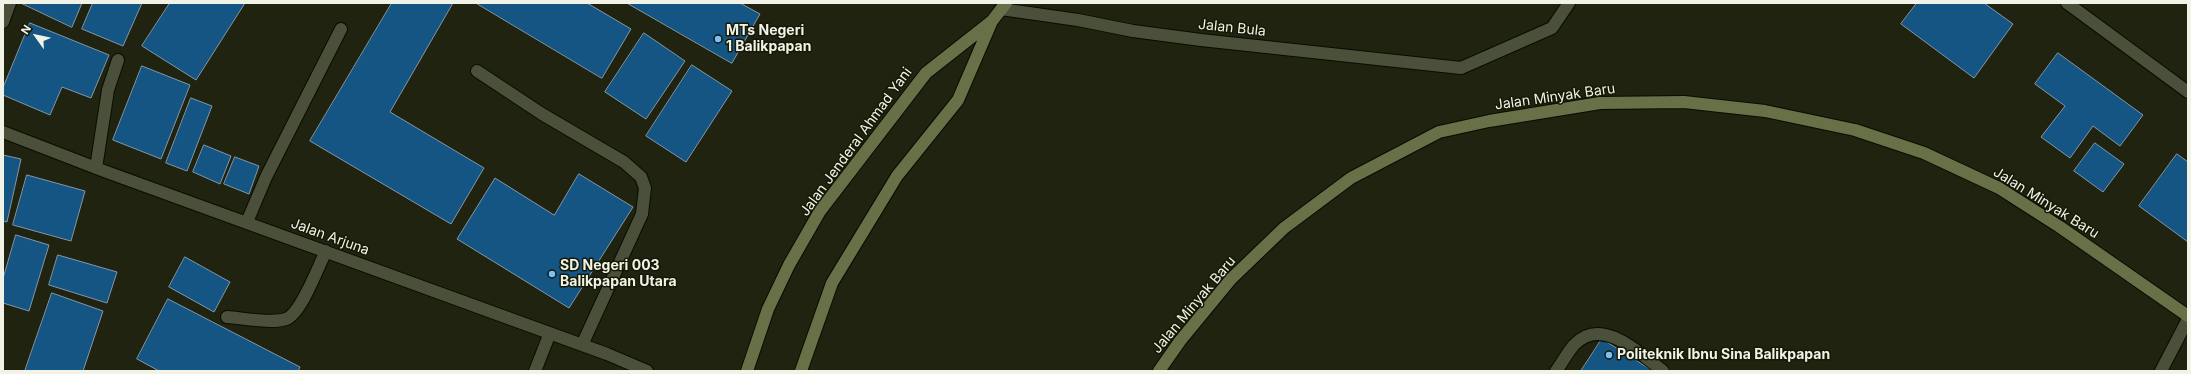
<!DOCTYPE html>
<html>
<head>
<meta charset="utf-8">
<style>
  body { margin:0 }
  #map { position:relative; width:2191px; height:374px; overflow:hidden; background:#1f230f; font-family:Inter,sans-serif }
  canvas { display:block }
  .frame { position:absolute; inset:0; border:4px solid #f0f3e6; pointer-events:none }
  .north { position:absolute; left:16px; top:16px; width:40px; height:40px; -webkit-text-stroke:3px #161906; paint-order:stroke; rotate:303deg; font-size:11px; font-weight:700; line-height:16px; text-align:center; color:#f0f3e6 }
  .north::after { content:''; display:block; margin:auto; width:14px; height:18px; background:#f0f3e6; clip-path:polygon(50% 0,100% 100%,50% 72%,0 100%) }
</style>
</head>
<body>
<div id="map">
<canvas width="2191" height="374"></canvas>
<div class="frame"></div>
<div class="north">N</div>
</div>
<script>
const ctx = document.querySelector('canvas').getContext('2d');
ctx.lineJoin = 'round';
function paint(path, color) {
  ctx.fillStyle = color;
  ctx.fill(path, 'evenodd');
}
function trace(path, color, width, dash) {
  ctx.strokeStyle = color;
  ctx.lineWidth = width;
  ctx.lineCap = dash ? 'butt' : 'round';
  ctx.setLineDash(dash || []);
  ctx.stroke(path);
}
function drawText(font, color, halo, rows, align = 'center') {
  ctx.font = font + ' Inter,sans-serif';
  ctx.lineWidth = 3;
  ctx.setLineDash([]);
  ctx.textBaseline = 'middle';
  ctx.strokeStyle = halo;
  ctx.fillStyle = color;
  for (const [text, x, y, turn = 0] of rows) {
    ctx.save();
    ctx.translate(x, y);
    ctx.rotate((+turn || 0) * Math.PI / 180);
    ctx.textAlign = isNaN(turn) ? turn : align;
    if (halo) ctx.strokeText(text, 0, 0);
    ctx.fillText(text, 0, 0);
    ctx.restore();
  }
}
const building = new Path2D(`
  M 21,3 L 82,3 L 72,27 Z
  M 93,3 L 142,3 L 123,46 L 82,29 Z
  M 170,3 L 245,3 L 196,80 L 142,46 Z
  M 392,3 L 453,3 L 390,112 L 484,168 L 451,224 L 310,141 Z
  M 476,3 L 587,3 L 631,29 L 602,78 Z
  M 627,3 L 740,3 L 760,14 L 732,63 Z
  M 1917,3 L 1984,3 L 2013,24 L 1974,78 L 1901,24 Z
  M 30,23 L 109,55 L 91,98 L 62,87 L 50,115 L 3,95 L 3,88 Z
  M 644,33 L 685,61 L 646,119 L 605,92 Z
  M 2058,53 L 2143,115 L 2120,146 L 2093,126 L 2070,158 L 2041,137 L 2065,106 L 2035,84 Z
  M 692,65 L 732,91 L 686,162 L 646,136 Z
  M 142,66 L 190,85 L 161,159 L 113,140 Z
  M 191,98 L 212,106 L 187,171 L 166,163 Z
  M 2095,143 L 2124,164 L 2103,192 L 2074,171 Z
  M 204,145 L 231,156 L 220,184 L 193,172 Z
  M 2177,154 L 2188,162 L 2188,242 L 2139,206 Z
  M 3,155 L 21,159 L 7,222 L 3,221 Z
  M 235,157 L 259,166 L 249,194 L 224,184 Z
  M 579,174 L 633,207 L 569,308 L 457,239 L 495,178 L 554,215 Z
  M 27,175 L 85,191 L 71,241 L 13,225 Z
  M 16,235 L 49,245 L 29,311 L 3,303 L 3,279 Z
  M 58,255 L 117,272 L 107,303 L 49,285 Z
  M 185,257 L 230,282 L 214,312 L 169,287 Z
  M 52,293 L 103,311 L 83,371 L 25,371 Z
  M 168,299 L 300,367 L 298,371 L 159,371 L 137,359 Z
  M 1602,339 L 1653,371 L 1581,371 Z`);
paint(building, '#145583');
trace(building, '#8397a8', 1);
const street = new Path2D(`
  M 2067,3 L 2188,92
  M 1001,9 L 1078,20 L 1133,31 L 1201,40 L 1461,68 L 1552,28 L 1569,3
  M 3,22 L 10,3
  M 477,71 L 542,114 L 624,162 L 641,177 L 645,188 L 642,214 L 582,345
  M 3,132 L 104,171 L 607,354 L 647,371
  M 96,168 L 108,90 L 118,60
  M 247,222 L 266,177 L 341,29
  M 227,317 C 243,318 272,324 286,319 C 301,314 318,267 326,251
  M 535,371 L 550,333
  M 1556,371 C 1562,363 1567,353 1574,345 C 1602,315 1640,354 1663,371
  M 2161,371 L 2188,319`);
const secondary = new Path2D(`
  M 747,371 L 768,309 L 789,265 L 820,211 L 926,73 L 992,21
  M 801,371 L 832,283 L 897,176 L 958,100 L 992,21 L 1006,3
  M 1159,371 L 1180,341 L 1231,279 L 1284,228 L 1351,178 L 1439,132 L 1489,121 L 1600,103 L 1684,102 L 1765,111 L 1855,130 L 1924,153 L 1999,188 L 2060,227 L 2188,316`);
trace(street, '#090c00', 14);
trace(secondary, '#090c00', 14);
trace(street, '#4b503a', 12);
trace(secondary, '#687048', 12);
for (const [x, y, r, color] of [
  [718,39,4,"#7abff8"],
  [552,274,4,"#7abff8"],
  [1609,355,4,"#7abff8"]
]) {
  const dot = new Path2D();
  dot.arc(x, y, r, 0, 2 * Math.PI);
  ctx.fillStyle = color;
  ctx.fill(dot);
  trace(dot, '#161906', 1.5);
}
drawText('14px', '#f0f3e6', '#161906', [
  ["Jalan Bula",1232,28,6],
  ["Jalan Minyak Baru",1555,97,-8],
  ["Jalan Jenderal Ahmad Yani",856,142,-54],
  ["Jalan Minyak Baru",2046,203,32],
  ["Jalan Arjuna",330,237,20],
  ["Jalan Minyak Baru",1194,305,-50]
]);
drawText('bold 14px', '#f0f3e6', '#161906', [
  ["MTs Negeri",726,31],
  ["1 Balikpapan",726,47],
  ["SD Negeri 003",560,266],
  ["Balikpapan Utara",560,282],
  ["Politeknik Ibnu Sina Balikpapan",1617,355]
], 'left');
</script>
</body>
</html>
